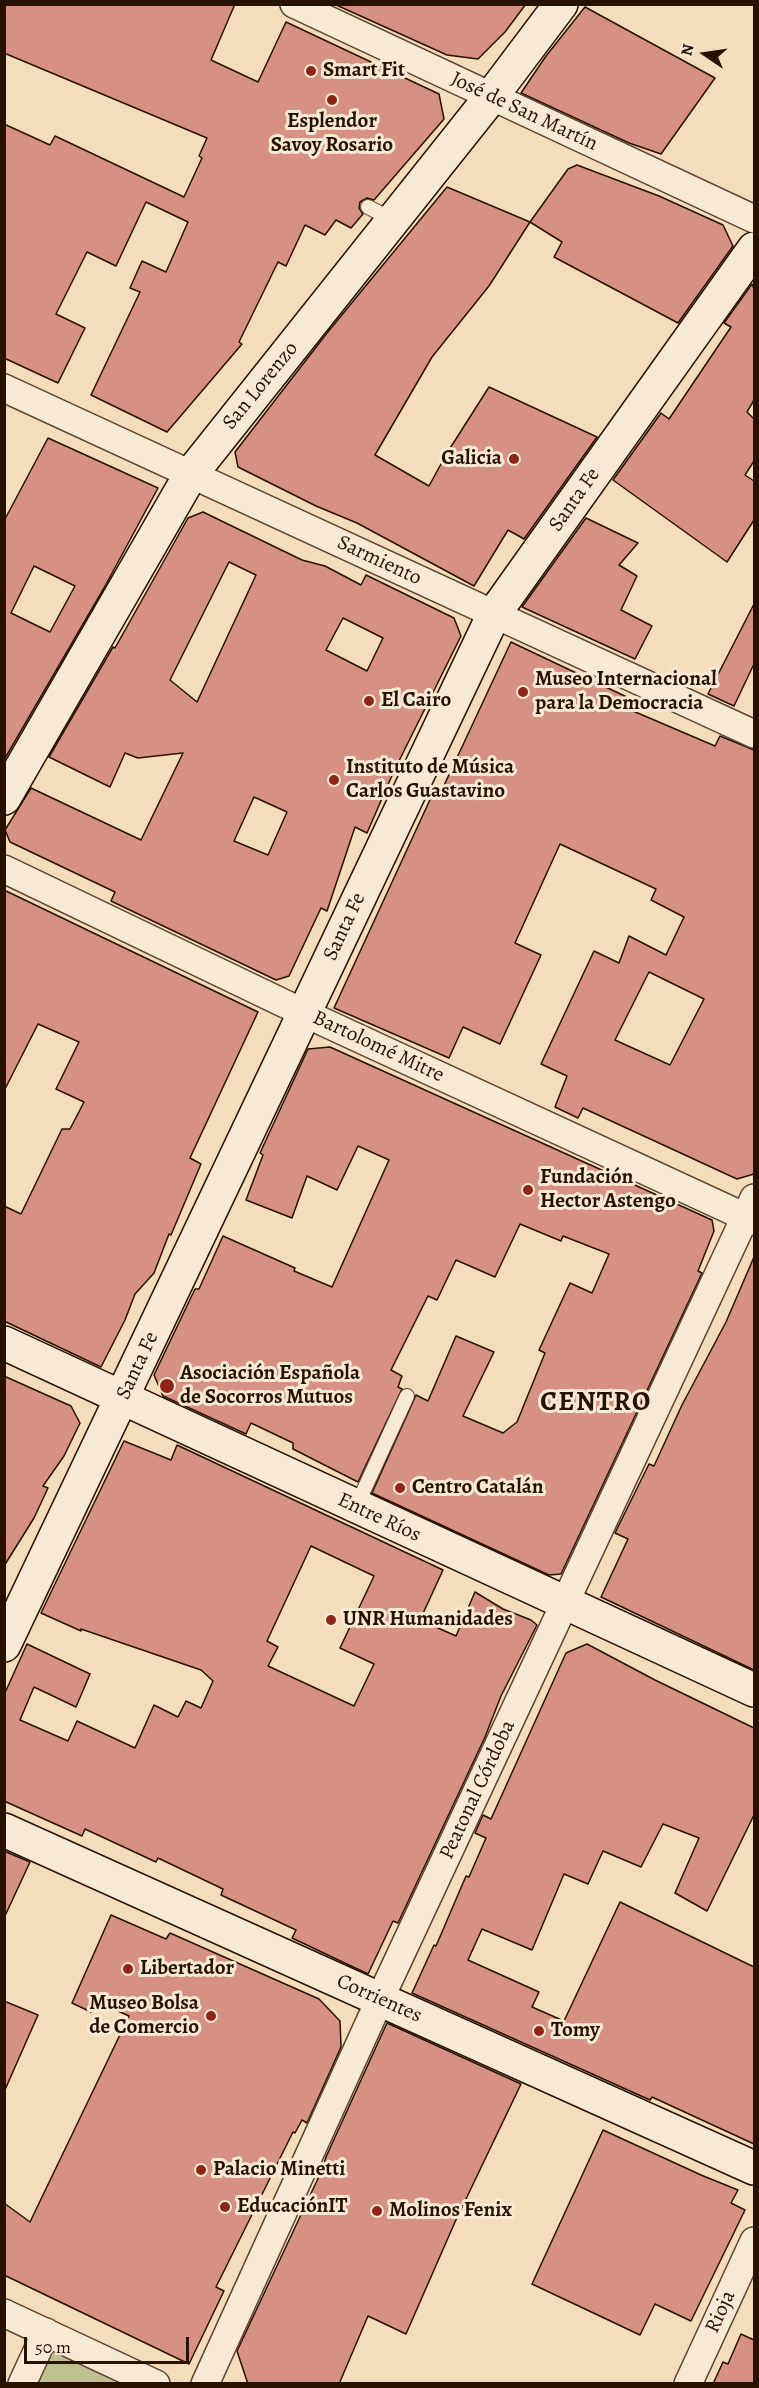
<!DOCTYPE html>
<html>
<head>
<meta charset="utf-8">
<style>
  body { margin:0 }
  #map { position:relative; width:759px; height:2388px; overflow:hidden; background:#f5ddbb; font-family:Alegreya,serif }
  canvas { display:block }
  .frame { position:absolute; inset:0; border:6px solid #291100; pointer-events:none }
  .north { position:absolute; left:675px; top:24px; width:60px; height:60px; -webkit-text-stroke:4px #f8e9d3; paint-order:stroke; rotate:283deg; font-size:16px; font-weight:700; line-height:24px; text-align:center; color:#291100 }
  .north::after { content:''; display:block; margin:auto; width:21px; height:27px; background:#291100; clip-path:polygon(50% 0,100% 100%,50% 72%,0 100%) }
  .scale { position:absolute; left:24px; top:2337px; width:165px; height:27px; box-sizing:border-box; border:3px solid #291100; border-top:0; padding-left:8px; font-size:18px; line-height:21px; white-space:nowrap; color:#291100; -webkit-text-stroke:4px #f8e9d3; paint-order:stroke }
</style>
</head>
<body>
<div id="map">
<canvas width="759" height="2388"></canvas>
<div class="frame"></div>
<div class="north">N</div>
<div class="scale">50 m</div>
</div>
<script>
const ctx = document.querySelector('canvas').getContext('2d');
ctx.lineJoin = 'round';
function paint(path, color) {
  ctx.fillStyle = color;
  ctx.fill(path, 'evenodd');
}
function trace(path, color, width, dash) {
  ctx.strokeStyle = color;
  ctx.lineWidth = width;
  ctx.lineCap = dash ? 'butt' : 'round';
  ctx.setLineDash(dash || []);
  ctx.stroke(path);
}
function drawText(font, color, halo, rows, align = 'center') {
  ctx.font = font + ' Alegreya,serif';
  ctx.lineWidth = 6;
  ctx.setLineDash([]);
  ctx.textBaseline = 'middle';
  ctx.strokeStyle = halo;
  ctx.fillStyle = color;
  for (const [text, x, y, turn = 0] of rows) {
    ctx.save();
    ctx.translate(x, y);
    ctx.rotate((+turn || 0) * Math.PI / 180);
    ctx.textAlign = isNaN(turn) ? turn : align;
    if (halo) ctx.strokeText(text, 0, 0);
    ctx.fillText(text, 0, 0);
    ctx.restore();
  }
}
paint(new Path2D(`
  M 46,2332 L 156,2384 L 22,2384 Z`), '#bdc08f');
const building = new Path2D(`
  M 4,4 L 235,4 L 211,60 L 258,82 L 286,22 L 439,94 L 444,119 L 374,200 L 367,198 L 360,202 L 359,208 L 363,214 L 351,228 L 336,220 L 325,235 L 305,225 L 286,266 L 278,262 L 239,342 L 242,344 L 167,432 L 91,395 L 140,292 L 130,288 L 142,261 L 166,272 L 188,222 L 146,202 L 116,266 L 87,252 L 56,314 L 85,328 L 58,383 L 4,358 L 4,124 L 50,145 L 55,136 L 184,197 L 202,158 L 199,156 L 207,138 L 4,53 Z
  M 334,4 L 526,4 L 505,32 L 478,59 L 447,55 Z
  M 585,7 L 715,78 L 661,154 L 629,143 L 521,93 L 546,56 Z
  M 577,165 L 659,196 L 723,225 L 733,246 L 678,323 L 554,257 L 562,242 L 530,222 L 568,169 Z
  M 447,187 L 530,222 L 489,286 L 432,357 L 375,455 L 429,486 L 447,453 L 489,387 L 597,437 L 524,539 L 508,530 L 474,586 L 357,523 L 316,506 L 238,467 L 235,452 L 327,333 Z
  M 752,284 L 754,289 L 754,400 L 747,412 L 754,419 L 754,461 L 745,475 L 754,481 L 754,520 L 727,562 L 613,480 L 661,413 L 669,419 L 731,327 L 724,323 Z
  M 48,438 L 158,488 L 104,588 L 4,760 L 4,521 ZM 34,566 L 75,586 L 50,632 L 11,613 Z
  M 203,512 L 302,560 L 325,566 L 361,585 L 366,575 L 454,618 L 461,636 L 394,771 L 367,833 L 355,827 L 327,911 L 321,908 L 289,976 L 276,980 L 111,901 L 115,892 L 10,842 L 5,830 L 31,788 L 141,840 L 183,753 L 138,758 L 125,753 L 110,787 L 49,757 L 113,647 L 115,648 L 188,518 ZM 229,562 L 256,575 L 197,702 L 170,680 ZM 343,618 L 383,638 L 367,671 L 326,650 ZM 254,797 L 287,812 L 268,855 L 234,841 Z
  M 586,518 L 638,543 L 619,565 L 637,576 L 621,610 L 652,626 L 635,659 L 522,607 Z
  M 754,604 L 754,664 L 734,706 L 708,694 Z
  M 511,642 L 631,699 L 626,708 L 715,746 L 720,736 L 754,750 L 754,1174 L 737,1179 L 583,1108 L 578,1118 L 555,1107 L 567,1076 L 541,1064 L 594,951 L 619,963 L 629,936 L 666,955 L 684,917 L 651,900 L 656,889 L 560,844 L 515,943 L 541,955 L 500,1044 L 463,1027 L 449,1058 L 334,1008 L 434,791 L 440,794 ZM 649,972 L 704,999 L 670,1065 L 615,1040 Z
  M 4,890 L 258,1012 L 190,1158 L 201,1164 L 171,1235 L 169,1234 L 154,1273 L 135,1294 L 125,1320 L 101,1367 L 4,1321 L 4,1206 L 21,1214 L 62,1129 L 70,1129 L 84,1102 L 56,1089 L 79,1042 L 38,1024 L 4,1091 Z
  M 330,1047 L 712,1220 L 714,1231 L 698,1271 L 702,1273 L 561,1574 L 549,1575 L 372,1493 L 416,1395 L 428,1401 L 456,1336 L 494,1352 L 463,1416 L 503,1433 L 517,1422 L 545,1353 L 539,1350 L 570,1283 L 592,1293 L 609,1254 L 563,1236 L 561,1241 L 520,1224 L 495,1277 L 456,1260 L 437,1300 L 428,1296 L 391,1370 L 402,1376 L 398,1387 L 402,1389 L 358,1482 L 293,1449 L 293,1443 L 251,1423 L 246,1434 L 163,1396 L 154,1375 L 195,1289 L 199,1289 L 223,1236 L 295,1268 L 294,1271 L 332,1287 L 389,1160 L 358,1146 L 337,1190 L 307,1176 L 292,1218 L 246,1200 L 263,1155 L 260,1153 L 308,1049 Z
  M 754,1257 L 754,1670 L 601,1597 L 628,1539 L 615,1533 L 649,1464 L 654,1466 L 682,1405 L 726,1322 Z
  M 4,1376 L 71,1406 L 80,1423 L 64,1456 L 43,1486 L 48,1488 L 34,1518 L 4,1566 Z
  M 124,1441 L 171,1460 L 177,1445 L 443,1570 L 420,1620 L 456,1636 L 475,1592 L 503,1609 L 531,1620 L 537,1625 L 501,1696 L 485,1737 L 398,1923 L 393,1921 L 368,1974 L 292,1938 L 296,1930 L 221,1895 L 223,1889 L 158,1858 L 156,1862 L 85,1829 L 82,1836 L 4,1801 L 4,1695 L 27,1644 L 90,1674 L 76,1707 L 34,1687 L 20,1720 L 68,1741 L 77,1721 L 135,1748 L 154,1705 L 178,1717 L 186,1701 L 201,1708 L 213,1681 L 201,1670 L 81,1629 L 81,1631 L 41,1613 ZM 311,1546 L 374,1576 L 340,1648 L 374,1664 L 354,1706 L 268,1666 L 278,1647 L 267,1641 Z
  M 587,1644 L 655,1680 L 754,1728 L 754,1815 L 707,1911 L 675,1893 L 699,1838 L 663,1824 L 641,1867 L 603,1851 L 588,1884 L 564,1874 L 532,1950 L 482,1929 L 468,1960 L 539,1992 L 532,2007 L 564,2021 L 620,1902 L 754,1967 L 754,2144 L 652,2097 L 650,2100 L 412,1993 L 434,1945 L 436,1946 L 466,1876 L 469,1877 L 486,1838 L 475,1833 L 483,1815 L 491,1819 L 566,1653 Z
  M 4,1851 L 30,1862 L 4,1918 Z
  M 111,1915 L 166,1939 L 170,1933 L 319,1999 L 340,2021 L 341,2047 L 307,2123 L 302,2120 L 295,2133 L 293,2132 L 216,2287 L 224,2291 L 189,2364 L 4,2275 L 4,2203 L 30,2222 L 129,2016 L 96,2001 L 91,2012 L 72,2003 Z
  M 4,2001 L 38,2015 L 4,2092 Z
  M 387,2023 L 521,2084 L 455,2222 L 406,2334 L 368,2316 L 339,2384 L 248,2384 L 237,2351 L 322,2170 L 326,2157 Z
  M 603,2130 L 701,2175 L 738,2190 L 731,2203 L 745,2210 L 691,2321 L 655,2304 L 640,2335 L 532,2284 Z
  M 741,2334 L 754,2340 L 754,2384 L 713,2384 L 723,2362 L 728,2364 Z`);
paint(building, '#d59282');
trace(building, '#291100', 1.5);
const lane = new Path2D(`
  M 368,207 L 393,220
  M 356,1507 L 407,1396`);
const street = new Path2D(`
  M 294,4 L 754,219
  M 4,388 L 754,734
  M 4,869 L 304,1013 L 754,1221
  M 4,2313 L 156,2384
  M 22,2384 L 46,2332
  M 205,2384 L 386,1986 L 754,1198
  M 688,2384 L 754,2241`);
const secondary = new Path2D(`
  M 4,798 L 191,474 L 491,97 L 561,4
  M 4,1343 L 754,1690
  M 4,1645 L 494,614 L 754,249
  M 4,1830 L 754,2168`);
trace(lane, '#5c442f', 16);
trace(street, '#5c442f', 30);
trace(secondary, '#291100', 36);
trace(lane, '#f8e9d3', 14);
trace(street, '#f8e9d3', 27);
trace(secondary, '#f8e9d3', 33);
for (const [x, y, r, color] of [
  [311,71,6,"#8f2418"],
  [332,100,6,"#8f2418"],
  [514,459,6,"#8f2418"],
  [523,692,6,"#8f2418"],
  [369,701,6,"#8f2418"],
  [334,780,6,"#8f2418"],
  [528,1190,6,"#8f2418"],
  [167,1386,8,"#8f2418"],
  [400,1488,6,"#8f2418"],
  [331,1620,6,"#8f2418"],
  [128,1969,6,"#8f2418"],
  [211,2016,6,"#8f2418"],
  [539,2031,6,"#8f2418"],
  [201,2170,6,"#8f2418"],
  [225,2207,6,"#8f2418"],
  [377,2211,6,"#8f2418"]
]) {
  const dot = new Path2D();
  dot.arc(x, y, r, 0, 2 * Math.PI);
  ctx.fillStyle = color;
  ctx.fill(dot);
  trace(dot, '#f8e9d3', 2);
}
drawText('bold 21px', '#291100', '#f8e9d3', [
  ["Smart Fit",323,71],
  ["Esplendor",332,122,"center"],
  ["Savoy Rosario",332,146,"center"],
  ["Galicia",502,459,"right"],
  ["Museo Internacional",535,680],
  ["para la Democracia",535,704],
  ["El Cairo",381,701],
  ["Instituto de Música",346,768],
  ["Carlos Guastavino",346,792],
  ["Fundación",540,1178],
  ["Hector Astengo",540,1202],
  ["Asociación Española",180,1374],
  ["de Socorros Mutuos",180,1398],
  ["Centro Catalán",412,1488],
  ["UNR Humanidades",343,1620],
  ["Libertador",140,1969],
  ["Museo Bolsa",199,2004,"right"],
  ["de Comercio",199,2028,"right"],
  ["Tomy",551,2031],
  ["Palacio Minetti",213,2170],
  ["EducaciónIT",237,2207],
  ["Molinos Fenix",389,2211]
], 'left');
drawText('21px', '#291100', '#f8e9d3', [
  ["José de San Martín",524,112,25],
  ["San Lorenzo",261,386,-51],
  ["Santa Fe",575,500,-55],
  ["Sarmiento",379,561,25],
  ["Santa Fe",345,927,-65],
  ["Bartolomé Mitre",378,1047,25],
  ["Santa Fe",138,1366,-65],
  ["Entre Ríos",379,1518,25],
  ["Peatonal Córdoba",478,1790,-65],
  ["Corrientes",379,1999,24],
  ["Rioja",721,2312,-65]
]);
ctx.letterSpacing = '1.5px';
drawText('bold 27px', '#291100', '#f8e9d3', [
  ["CENTRO",596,1403]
]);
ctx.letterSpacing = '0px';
</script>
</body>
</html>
